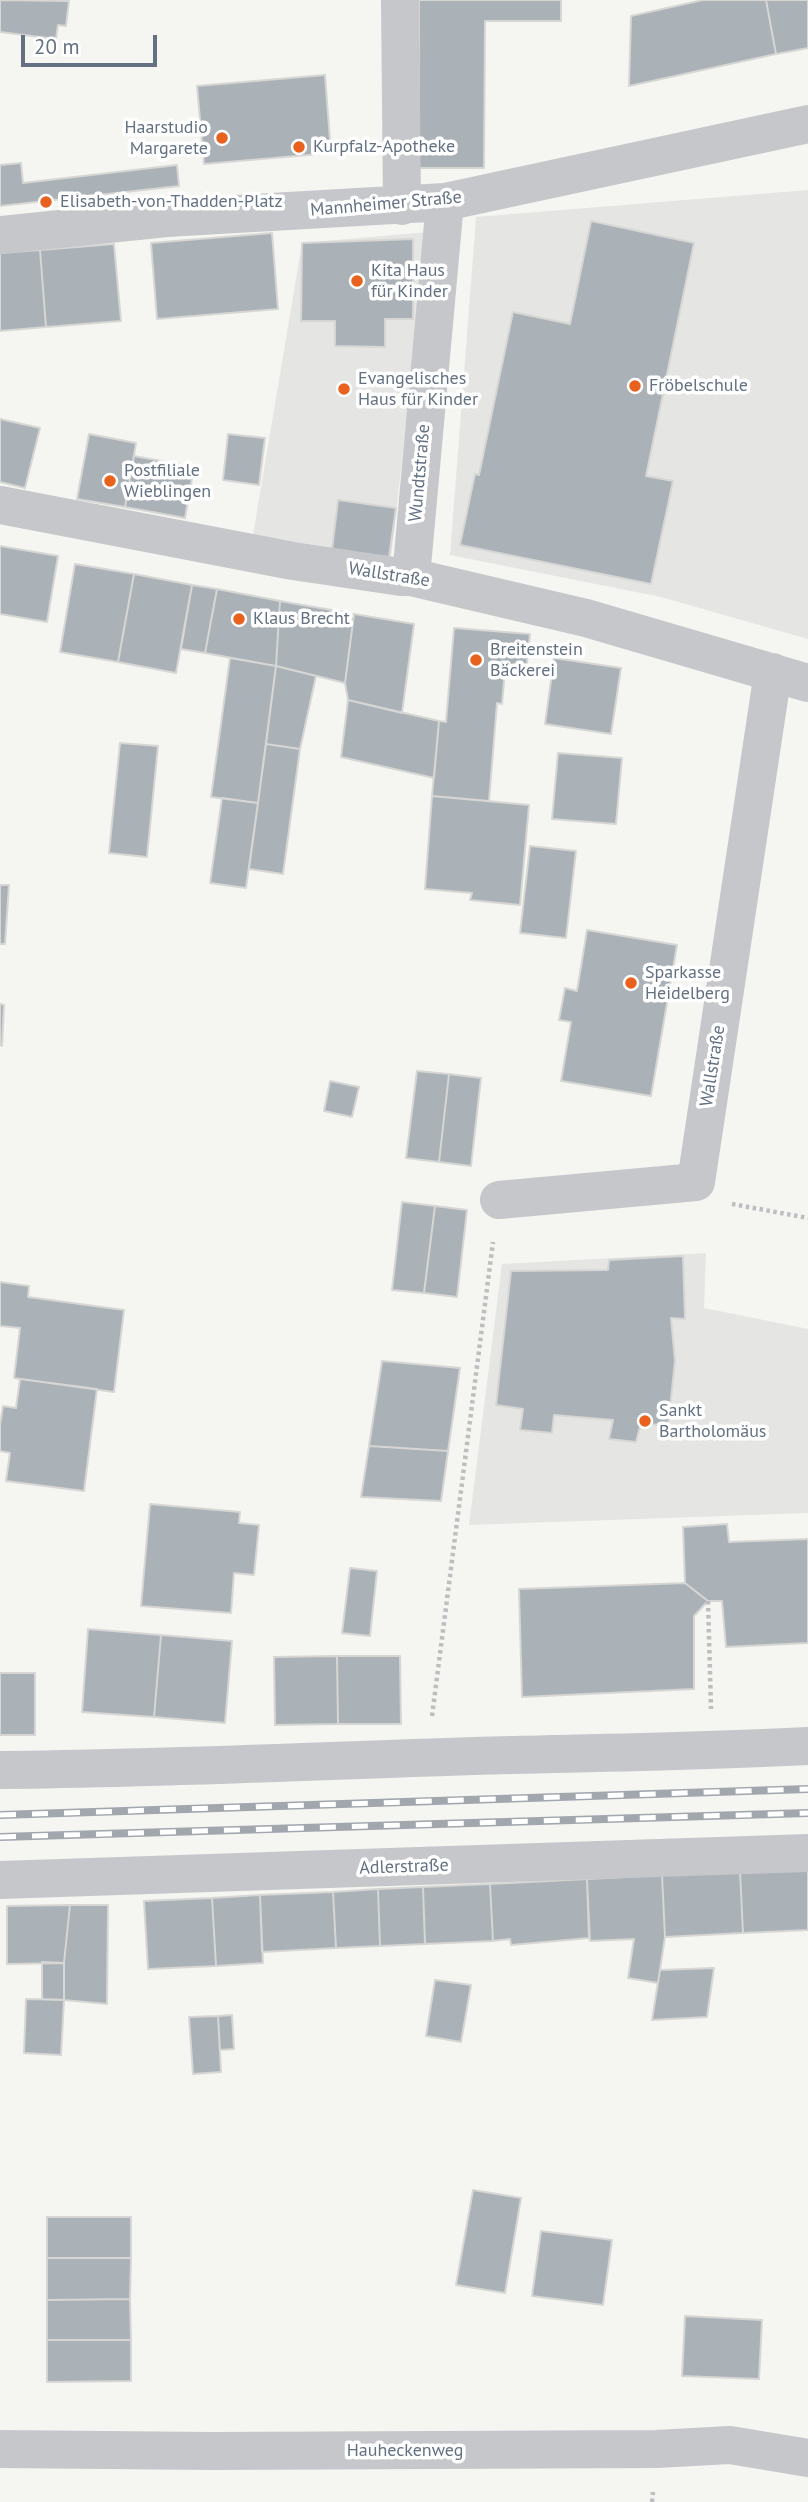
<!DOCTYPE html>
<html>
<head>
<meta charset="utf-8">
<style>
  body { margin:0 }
  #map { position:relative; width:808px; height:2502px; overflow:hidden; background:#f5f5f1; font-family:"PT Sans",sans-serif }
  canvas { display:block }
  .scale { position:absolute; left:21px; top:35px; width:136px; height:32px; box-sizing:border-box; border:4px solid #637183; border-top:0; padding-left:9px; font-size:21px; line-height:24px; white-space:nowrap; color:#637183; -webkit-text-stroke:5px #fff; paint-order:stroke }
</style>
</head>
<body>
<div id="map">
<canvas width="808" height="2502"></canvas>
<div class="scale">20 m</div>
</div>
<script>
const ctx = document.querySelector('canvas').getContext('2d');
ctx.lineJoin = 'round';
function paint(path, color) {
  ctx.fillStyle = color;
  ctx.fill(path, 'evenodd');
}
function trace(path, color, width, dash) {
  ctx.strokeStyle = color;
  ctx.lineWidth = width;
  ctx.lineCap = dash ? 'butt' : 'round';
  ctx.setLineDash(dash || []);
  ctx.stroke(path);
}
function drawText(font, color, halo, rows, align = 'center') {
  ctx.font = font + ' "PT Sans",sans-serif';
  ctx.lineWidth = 7;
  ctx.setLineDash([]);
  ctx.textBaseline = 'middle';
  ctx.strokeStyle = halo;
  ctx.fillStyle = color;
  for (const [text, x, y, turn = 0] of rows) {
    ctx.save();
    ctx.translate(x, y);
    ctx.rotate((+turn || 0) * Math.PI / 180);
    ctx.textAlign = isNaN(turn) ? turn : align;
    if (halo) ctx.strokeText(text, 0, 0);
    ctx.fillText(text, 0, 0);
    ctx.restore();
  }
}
paint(new Path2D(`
  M 808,190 L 808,639 L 661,597 L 450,555 L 476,217 Z
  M 428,232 L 391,558 L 253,535 L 302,243 Z
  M 706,1253 L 704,1308 L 808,1329 L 808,1513 L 469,1525 L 502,1264 Z`), '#e5e6e4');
const building = new Path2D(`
  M 0,0 L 69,1 L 66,26 L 58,25 L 56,39 L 0,32 Z
  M 419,0 L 561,0 L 561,21 L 485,21 L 484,168 L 419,168 Z
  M 703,0 L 766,0 L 776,54 L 629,86 L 631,16 Z
  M 766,0 L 808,0 L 808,48 L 776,54 Z
  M 325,75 L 331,153 L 204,164 L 197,86 Z
  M 21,163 L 23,183 L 177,165 L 179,186 L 0,206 L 0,165 Z
  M 591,221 L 694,243 L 646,476 L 673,481 L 651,584 L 460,545 L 475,474 L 479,475 L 513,312 L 570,324 Z
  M 272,233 L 278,309 L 157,319 L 151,243 Z
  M 413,239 L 413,319 L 385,319 L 385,347 L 335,346 L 335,321 L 301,321 L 302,243 Z
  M 114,244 L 121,321 L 46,327 L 40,250 Z
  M 40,250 L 46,327 L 0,331 L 0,253 Z
  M 0,419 L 40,428 L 25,488 L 0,482 Z
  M 89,434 L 136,443 L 125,507 L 77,499 Z
  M 228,434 L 265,438 L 259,485 L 223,480 Z
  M 134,456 L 194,467 L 185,518 L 125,507 Z
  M 338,500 L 396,508 L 389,557 L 332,550 Z
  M 0,546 L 58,556 L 47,622 L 0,614 Z
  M 75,564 L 134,574 L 118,662 L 60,652 Z
  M 134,574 L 192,585 L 176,673 L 118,662 Z
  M 192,585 L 217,589 L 205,653 L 181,649 Z
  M 217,589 L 280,601 L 276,666 L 205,653 Z
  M 280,601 L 354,614 L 345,683 L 276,666 Z
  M 354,614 L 414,624 L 402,713 L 348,700 L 345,683 Z
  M 454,628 L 530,634 L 526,672 L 505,670 L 502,704 L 497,703 L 489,801 L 432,796 L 439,721 L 446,722 Z
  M 230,658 L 276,666 L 258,803 L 211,797 Z
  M 554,658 L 621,668 L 611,734 L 545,724 Z
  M 276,666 L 316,676 L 300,749 L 266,744 Z
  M 348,700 L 439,721 L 434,778 L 341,757 Z
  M 120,743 L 158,746 L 147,857 L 109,853 Z
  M 266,744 L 300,749 L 283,874 L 249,869 Z
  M 558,753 L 622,758 L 616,824 L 552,819 Z
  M 432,796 L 529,805 L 520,905 L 470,900 L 472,893 L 425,889 Z
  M 222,798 L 258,803 L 246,888 L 210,883 Z
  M 530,846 L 576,851 L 566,938 L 520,933 Z
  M 0,885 L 9,885 L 5,944 L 0,944 Z
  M 587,930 L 677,945 L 651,1096 L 561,1081 L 571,1022 L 559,1020 L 565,988 L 577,991 Z
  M 0,1004 L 4,1005 L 2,1046 L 0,1045 Z
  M 417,1071 L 449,1074 L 439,1162 L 406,1158 Z
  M 449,1074 L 481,1078 L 471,1166 L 439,1162 Z
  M 330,1081 L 359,1087 L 352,1117 L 324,1111 Z
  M 402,1202 L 435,1206 L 424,1293 L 392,1290 Z
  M 435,1206 L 467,1210 L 457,1297 L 424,1293 Z
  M 683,1256 L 685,1319 L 671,1318 L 675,1361 L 668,1426 L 641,1423 L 636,1442 L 609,1439 L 613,1420 L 554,1415 L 552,1433 L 520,1430 L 523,1409 L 496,1405 L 511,1271 L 608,1270 L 609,1260 Z
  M 0,1282 L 29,1286 L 28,1297 L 124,1310 L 114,1392 L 14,1378 L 20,1328 L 0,1326 Z
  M 382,1361 L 460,1368 L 448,1451 L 369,1446 Z
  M 20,1379 L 97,1389 L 84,1491 L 6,1481 L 10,1453 L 0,1451 L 0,1425 L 3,1406 L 16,1408 Z
  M 369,1446 L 448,1451 L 441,1501 L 361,1497 Z
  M 150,1504 L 240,1512 L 239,1523 L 259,1525 L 254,1575 L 234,1573 L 231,1613 L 141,1606 Z
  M 727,1524 L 729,1542 L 808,1539 L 808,1643 L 726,1647 L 722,1601 L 708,1601 L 685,1583 L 683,1527 Z
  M 350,1568 L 377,1571 L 370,1636 L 342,1633 Z
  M 685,1583 L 708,1601 L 694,1616 L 694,1689 L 522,1697 L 519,1589 Z
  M 88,1629 L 161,1635 L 154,1717 L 82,1712 Z
  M 161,1635 L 232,1641 L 225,1723 L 154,1717 Z
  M 337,1656 L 400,1656 L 401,1724 L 338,1724 Z
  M 337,1656 L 338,1724 L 275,1725 L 274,1657 Z
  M 0,1673 L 35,1673 L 35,1735 L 0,1735 Z
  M 808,1867 L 808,1930 L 743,1933 L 740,1871 Z
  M 740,1871 L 743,1933 L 665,1937 L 662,1875 Z
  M 662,1875 L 665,1937 L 658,1983 L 628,1978 L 634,1939 L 590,1941 L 587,1879 Z
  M 587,1879 L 589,1938 L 511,1945 L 510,1939 L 493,1941 L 490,1884 Z
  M 490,1884 L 493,1941 L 425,1944 L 423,1887 Z
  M 423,1887 L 425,1944 L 380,1946 L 378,1889 Z
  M 378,1889 L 380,1946 L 336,1948 L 333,1892 Z
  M 333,1892 L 336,1948 L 262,1952 L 260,1895 Z
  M 260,1895 L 263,1963 L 216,1966 L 212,1898 Z
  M 212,1898 L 216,1966 L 148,1969 L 144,1901 Z
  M 70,1905 L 64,1963 L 7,1964 L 7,1906 Z
  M 70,1905 L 108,1905 L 107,2004 L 64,2000 L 64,1963 Z
  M 42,1962 L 64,1963 L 64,2000 L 42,1999 Z
  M 714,1968 L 707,2017 L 652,2020 L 660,1970 Z
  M 435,1980 L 471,1985 L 461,2042 L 426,2036 Z
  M 26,1999 L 64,2000 L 61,2055 L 24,2053 Z
  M 232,2015 L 234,2049 L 220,2050 L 218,2016 Z
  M 218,2016 L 221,2072 L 193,2074 L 189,2017 Z
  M 473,2190 L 521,2198 L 505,2293 L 456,2285 Z
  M 47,2217 L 131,2217 L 131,2258 L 47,2258 Z
  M 541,2231 L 612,2240 L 603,2305 L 532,2296 Z
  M 47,2258 L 131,2258 L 130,2299 L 47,2300 Z
  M 130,2299 L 131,2340 L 47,2340 L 47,2300 Z
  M 685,2316 L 762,2320 L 759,2379 L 682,2376 Z
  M 47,2340 L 131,2340 L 131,2381 L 47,2382 Z`);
paint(building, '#aab1b7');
trace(building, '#d6d6d4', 2);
trace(new Path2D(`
  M 732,1204 L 808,1218
  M 708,1601 L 711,1709
  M 432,1716 L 493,1242
  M 652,2502 L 653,2492`), '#bcbec0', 4.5, [3.5, 3.5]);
trace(new Path2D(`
  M 400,0 L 402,206
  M 0,235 L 167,218 L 445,202 L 808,124
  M 0,505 L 293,561 L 401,577 L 411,577 L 586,618 L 808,683
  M 411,577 L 445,202
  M 499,1200 L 696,1182 L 773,672
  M 0,1770 C 158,1769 315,1761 473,1756 C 585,1753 696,1752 808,1746
  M 0,1880 L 808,1853
  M 0,2449 L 211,2451 L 656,2449 L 730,2445 L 808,2458`), '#c5c7cb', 38);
const rail = new Path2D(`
  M 0,1815 L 808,1789
  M 0,1837 L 808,1813`);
trace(rail, '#a2a7ae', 8);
trace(rail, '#fff', 5, [16]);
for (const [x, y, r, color] of [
  [222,138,7,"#e9621d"],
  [299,147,7,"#e9621d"],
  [46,202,7,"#e9621d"],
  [357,281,7,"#e9621d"],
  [635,386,7,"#e9621d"],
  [344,389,7,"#e9621d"],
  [110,481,7,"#e9621d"],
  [239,619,7,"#e9621d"],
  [476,660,7,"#e9621d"],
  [631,983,7,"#e9621d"],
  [645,1421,7,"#e9621d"]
]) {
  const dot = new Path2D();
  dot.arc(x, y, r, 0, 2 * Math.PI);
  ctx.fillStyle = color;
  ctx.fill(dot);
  trace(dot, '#fff', 2.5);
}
drawText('18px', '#637183', '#fff', [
  ["Haarstudio",208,128,"right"],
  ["Margarete",208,149,"right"],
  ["Kurpfalz-Apotheke",313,147],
  ["Elisabeth-von-Thadden-Platz",60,202],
  ["Kita Haus",371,271],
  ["für Kinder",371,292],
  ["Evangelisches",358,379],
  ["Haus für Kinder",358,400],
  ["Fröbelschule",649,386],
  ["Postfiliale",124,471],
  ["Wieblingen",124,492],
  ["Klaus Brecht",253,619],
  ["Breitenstein",490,650],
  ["Bäckerei",490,671],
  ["Sparkasse",645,973],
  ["Heidelberg",645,994],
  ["Sankt",659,1411],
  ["Bartholomäus",659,1432]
], 'left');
drawText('18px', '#637183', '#fff', [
  ["Mannheimer Straße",386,204,-5],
  ["Wundtstraße",420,473,-85],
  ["Wallstraße",389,575,9],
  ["Wallstraße",713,1066,-81],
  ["Adlerstraße",404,1867,-2],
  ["Hauheckenweg",405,2451]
]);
</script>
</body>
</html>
